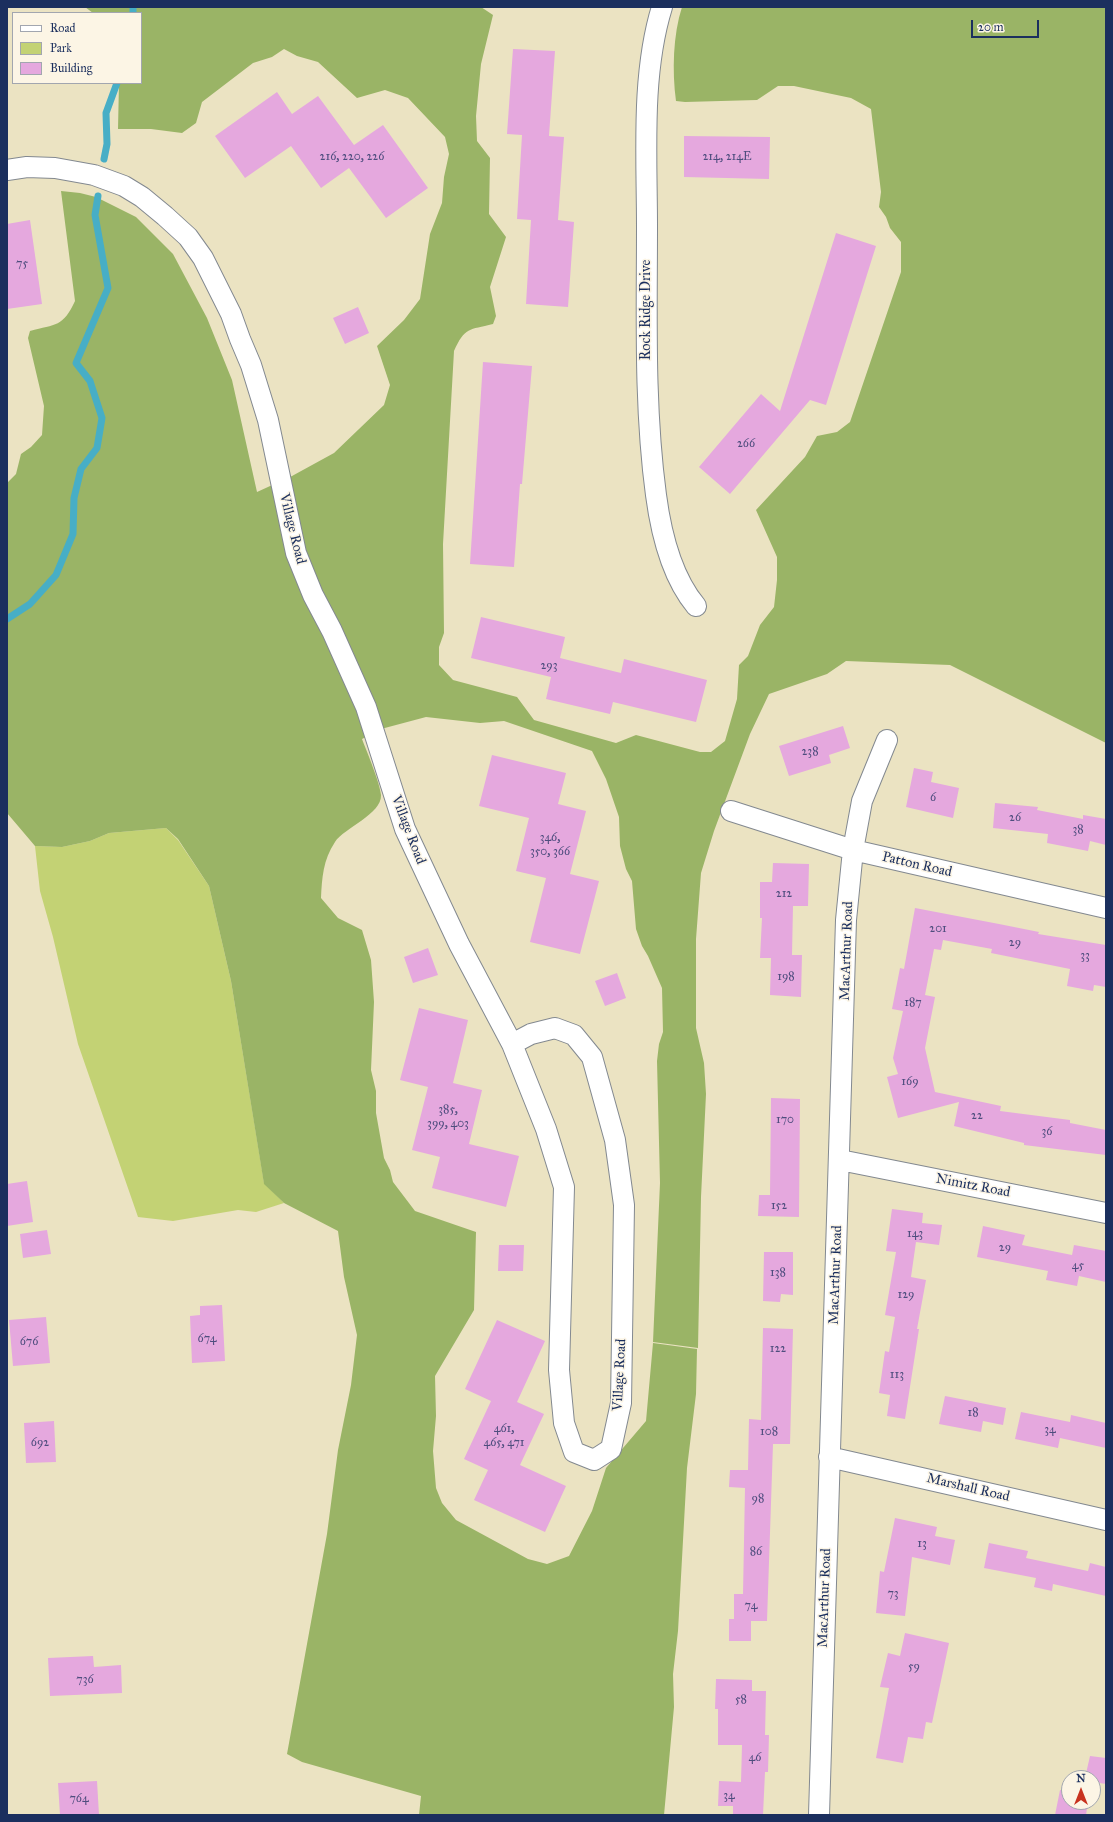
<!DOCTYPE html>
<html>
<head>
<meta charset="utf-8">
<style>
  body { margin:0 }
  #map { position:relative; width:1113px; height:1822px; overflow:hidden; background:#ebe3c2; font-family:"IM FELL Great Primer",serif }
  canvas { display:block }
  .frame { position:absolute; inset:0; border:8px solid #1b2f5e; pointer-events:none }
  .legend { position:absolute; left:12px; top:12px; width:130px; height:72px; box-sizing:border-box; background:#fcf5e5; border:1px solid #a2a6af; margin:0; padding:5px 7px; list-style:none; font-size:12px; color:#1b2f5e }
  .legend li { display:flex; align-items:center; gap:8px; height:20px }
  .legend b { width:20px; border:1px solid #a2a6af }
  .north { position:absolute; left:1061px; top:1770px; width:40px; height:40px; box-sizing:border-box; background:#fcf5e5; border:1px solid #a2a6af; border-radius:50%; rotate:0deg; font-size:11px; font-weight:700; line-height:16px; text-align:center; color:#1b2f5e }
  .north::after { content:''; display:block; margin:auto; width:14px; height:18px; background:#c8321e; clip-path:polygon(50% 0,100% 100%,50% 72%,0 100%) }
  .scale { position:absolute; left:971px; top:20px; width:68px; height:18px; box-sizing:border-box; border:2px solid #1b2f5e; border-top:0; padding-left:5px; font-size:12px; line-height:14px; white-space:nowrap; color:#1b2f5e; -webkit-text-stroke:3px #fcf5e5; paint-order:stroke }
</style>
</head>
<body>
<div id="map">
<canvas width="1113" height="1822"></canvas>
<div class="frame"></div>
<ul class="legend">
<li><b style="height:5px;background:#fff"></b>Road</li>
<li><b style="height:11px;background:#c3d274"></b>Park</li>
<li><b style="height:11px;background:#e5a8de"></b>Building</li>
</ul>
<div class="north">N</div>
<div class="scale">20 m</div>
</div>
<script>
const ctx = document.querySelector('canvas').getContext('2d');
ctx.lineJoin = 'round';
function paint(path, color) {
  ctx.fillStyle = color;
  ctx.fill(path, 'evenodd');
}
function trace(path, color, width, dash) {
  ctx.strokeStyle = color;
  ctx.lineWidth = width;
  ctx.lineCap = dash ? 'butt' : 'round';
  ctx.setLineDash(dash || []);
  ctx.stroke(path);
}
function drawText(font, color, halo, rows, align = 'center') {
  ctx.font = font + ' "IM FELL Great Primer",serif';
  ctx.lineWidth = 3;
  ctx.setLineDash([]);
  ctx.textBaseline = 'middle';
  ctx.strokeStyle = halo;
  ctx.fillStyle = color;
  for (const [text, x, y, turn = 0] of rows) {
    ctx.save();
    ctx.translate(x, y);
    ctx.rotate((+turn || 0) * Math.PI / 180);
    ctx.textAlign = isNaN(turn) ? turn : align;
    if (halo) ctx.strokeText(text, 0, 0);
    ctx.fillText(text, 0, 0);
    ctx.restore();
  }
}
paint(new Path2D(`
  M 166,828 L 178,840 L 209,886 L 231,981 L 264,1183 L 284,1203 L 256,1212 L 238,1210 L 173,1221 L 138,1217 L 78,1044 L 53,937 L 40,891 L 35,846 L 62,847 L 90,841 L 109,833 Z`), '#c3d274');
paint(new Path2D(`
  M 85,7 L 481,7 L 493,15 L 481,64 L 476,116 L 477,141 L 490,158 L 489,214 L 506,237 L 490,287 L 496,316 L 493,324 C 469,330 465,327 454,351 L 443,544 L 444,633 L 439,647 L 439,665 L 453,680 L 517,697 L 534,720 L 616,743 L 636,735 L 700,752 L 711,752 L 725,741 L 737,699 L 739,665 L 748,656 L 760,625 L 774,607 L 777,580 L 777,557 L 756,510 L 805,457 L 817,436 L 837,432 L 850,422 L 901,272 L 901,242 L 890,228 L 886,217 L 879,207 L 881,192 L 871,109 L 851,98 L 794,86 L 778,86 L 757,100 L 685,102 L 676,101 C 672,71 673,35 682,7 L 1106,7 L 1106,743 L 950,665 L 846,661 L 827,674 L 769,694 L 750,734 L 714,831 L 701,873 L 696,939 L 696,1028 L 704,1063 L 706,1094 L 701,1197 L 698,1348 L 653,1342 L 660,1183 L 657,1061 L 659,1044 L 663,1032 L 662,988 L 648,956 L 642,946 L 636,929 L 632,881 L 626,869 L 620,846 L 619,817 L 606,779 L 592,751 L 504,721 L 480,723 L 426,717 L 381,729 L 362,739 C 367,752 380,783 381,795 C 382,814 344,828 335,842 C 323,860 322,878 321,898 L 338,918 L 362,930 L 371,960 L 374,1002 L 371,1070 L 376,1091 L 376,1113 L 384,1158 L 390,1170 L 393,1182 L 415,1211 L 476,1232 L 474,1310 L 435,1376 L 436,1416 L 433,1451 L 436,1488 L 442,1503 L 456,1520 L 528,1559 L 547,1564 L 569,1556 L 592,1511 L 606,1468 L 646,1421 L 653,1343 L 697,1349 L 696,1394 L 687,1468 L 678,1631 L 673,1674 L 674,1707 L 664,1815 L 419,1815 L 421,1796 L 302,1762 L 287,1754 L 327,1534 L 338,1450 L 351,1385 L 357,1335 L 344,1277 L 338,1231 L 284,1203 L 264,1184 L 231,981 L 209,886 L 178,839 L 166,828 L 109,833 L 90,841 L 62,847 L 35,846 L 7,813 L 7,483 L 16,474 L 21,454 L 31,447 L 42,435 L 44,406 L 28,338 L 30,331 C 56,324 63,327 75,301 L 61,191 L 80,193 L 96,197 L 136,217 L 173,254 L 207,318 L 232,380 L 257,492 L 292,476 L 334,453 L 384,405 L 390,385 L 377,346 L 404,320 L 420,299 L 430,234 L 442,203 L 444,177 L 449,154 L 445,137 L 408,98 L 385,90 L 357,98 L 318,62 L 297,56 L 284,49 L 272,57 L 253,63 L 202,102 L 196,123 L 182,133 L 151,129 L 118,129 L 119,83 L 141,83 L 141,13 L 93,13 Z`), '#9ab466');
trace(new Path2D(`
  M 133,7 L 133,13
  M 104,159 L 107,144 L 106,113 L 117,83
  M 7,619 L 30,604 L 56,575 L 73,534 L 74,498 L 81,469 L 97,448 L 102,418 L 90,381 L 76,363 L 108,288 L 95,215 L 98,196`), '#47aec6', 7);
paint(new Path2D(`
  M 513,49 L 555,51 L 549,136 L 564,137 L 558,220 L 574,222 L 568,307 L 526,304 L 531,220 L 517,219 L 522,135 L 507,134 Z
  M 277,92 L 292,114 L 318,96 L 354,145 L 383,125 L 428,188 L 386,218 L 349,168 L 321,188 L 291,146 L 245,178 L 215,136 Z
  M 684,136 L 770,137 L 769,179 L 684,177 Z
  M 30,220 L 42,304 L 7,309 L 7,224 Z
  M 836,233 L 876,246 L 826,405 L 810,400 L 730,494 L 699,467 L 761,394 L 780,411 Z
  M 358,307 L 369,333 L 345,344 L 333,318 Z
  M 483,362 L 532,366 L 522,484 L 520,484 L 514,567 L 470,564 Z
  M 481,617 L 565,637 L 560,658 L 621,673 L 624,659 L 707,680 L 696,722 L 613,702 L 610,714 L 546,699 L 551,677 L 471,658 Z
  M 843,726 L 850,748 L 829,755 L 831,763 L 789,776 L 779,746 Z
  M 492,755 L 566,773 L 558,804 L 586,811 L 570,874 L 599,881 L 580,954 L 530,942 L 546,878 L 516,871 L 529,818 L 479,806 Z
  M 914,768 L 933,772 L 931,782 L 959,788 L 953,818 L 906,807 Z
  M 995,803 L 1038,807 L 1037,810 L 1083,819 L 1083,815 L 1106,819 L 1106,845 L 1090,841 L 1088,851 L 1047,843 L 1048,834 L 993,828 Z
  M 773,863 L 809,864 L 808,906 L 793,906 L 792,955 L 802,955 L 801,997 L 770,995 L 771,958 L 760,958 L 762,918 L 760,918 L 760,882 L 772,882 Z
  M 915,908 L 999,924 L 1039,932 L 1038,934 L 1106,945 L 1106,987 L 1094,985 L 1093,991 L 1067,986 L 1070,969 L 991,953 L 992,949 L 943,940 L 941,950 L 934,949 L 925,995 L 935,997 L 925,1048 L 935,1092 L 1001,1106 L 1000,1111 L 1070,1120 L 1070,1123 L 1106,1130 L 1106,1155 L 1024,1145 L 1024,1143 L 954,1126 L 959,1102 L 898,1118 L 887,1077 L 898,1074 L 893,1058 L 903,1011 L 892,1009 L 900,968 L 904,969 Z
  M 428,948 L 438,975 L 413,983 L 404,957 Z
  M 617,973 L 626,998 L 605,1006 L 595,981 Z
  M 419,1008 L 468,1020 L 453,1083 L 482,1090 L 469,1144 L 519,1156 L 506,1207 L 432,1188 L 440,1157 L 412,1150 L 428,1087 L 400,1080 Z
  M 771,1098 L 800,1099 L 799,1217 L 758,1216 L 759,1195 L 770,1195 Z
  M 27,1181 L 33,1222 L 7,1226 L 7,1184 Z
  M 892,1209 L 923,1213 L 922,1223 L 942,1225 L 939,1245 L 916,1242 L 911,1277 L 926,1280 L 917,1329 L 919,1329 L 905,1419 L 887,1416 L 890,1395 L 879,1393 L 885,1351 L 889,1352 L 895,1317 L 885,1315 L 896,1252 L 886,1251 Z
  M 983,1226 L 1025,1235 L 1022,1245 L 1072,1255 L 1074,1245 L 1106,1251 L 1106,1282 L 1079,1276 L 1077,1286 L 1046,1280 L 1048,1271 L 977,1257 Z
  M 47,1230 L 51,1254 L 23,1258 L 20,1234 Z
  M 499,1245 L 524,1245 L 523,1271 L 498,1271 Z
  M 764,1252 L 793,1252 L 793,1295 L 781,1294 L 780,1302 L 763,1301 Z
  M 222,1305 L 225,1361 L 192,1363 L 190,1316 L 200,1315 L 200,1306 Z
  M 46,1317 L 50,1363 L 13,1366 L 9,1320 Z
  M 497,1320 L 545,1341 L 517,1402 L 544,1414 L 520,1465 L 566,1486 L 545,1532 L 474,1500 L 488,1470 L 464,1459 L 491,1401 L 465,1389 Z
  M 763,1328 L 793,1329 L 790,1444 L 773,1444 L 767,1621 L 751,1621 L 751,1641 L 729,1641 L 729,1619 L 734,1619 L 734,1594 L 743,1594 L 745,1488 L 729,1487 L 730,1470 L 748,1470 L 749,1419 L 761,1420 Z
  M 945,1396 L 1006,1408 L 1003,1425 L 983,1421 L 981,1432 L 939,1424 Z
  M 1021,1412 L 1070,1422 L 1071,1415 L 1106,1423 L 1106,1448 L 1060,1438 L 1058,1448 L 1015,1439 Z
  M 54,1421 L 56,1462 L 26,1463 L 24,1423 Z
  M 895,1518 L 937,1527 L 935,1536 L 955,1540 L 950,1565 L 912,1557 L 905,1616 L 876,1613 L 880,1571 L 884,1572 Z
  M 989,1543 L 1028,1551 L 1026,1558 L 1088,1571 L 1090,1563 L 1106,1567 L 1106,1596 L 1053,1584 L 1052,1591 L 1034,1587 L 1036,1578 L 984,1568 Z
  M 905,1633 L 949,1643 L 932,1723 L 926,1722 L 923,1739 L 908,1737 L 903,1763 L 876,1758 L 889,1688 L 880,1687 L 888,1653 L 900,1656 Z
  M 93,1656 L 94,1667 L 121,1665 L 122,1693 L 50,1696 L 48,1658 Z
  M 716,1679 L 752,1680 L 752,1691 L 766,1691 L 765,1735 L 769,1735 L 768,1772 L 765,1772 L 763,1815 L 733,1815 L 733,1806 L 718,1806 L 719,1781 L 741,1782 L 742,1745 L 718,1745 L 718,1709 L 715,1709 Z
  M 1090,1756 L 1106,1758 L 1106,1784 L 1093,1782 L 1093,1778 L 1085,1778 Z
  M 97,1781 L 99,1815 L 60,1815 L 58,1783 Z
  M 1060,1790 L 1069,1792 L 1069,1802 L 1088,1802 L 1086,1815 L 1055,1815 Z`), '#e5a8de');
const minor = new Path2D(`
  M 662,7 C 641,75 647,155 647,226 C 647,315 644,406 656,495 C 661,533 671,576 696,606
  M 7,170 L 27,167 L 55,168 L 94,175 L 124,186 L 142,197 L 165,216 L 188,237 L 203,258 L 231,314 L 240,339 L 251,365 L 268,420 L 296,553 L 313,595 L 332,631 L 366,707 L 405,829 L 459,944 L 512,1044
  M 731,811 L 853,850 L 1106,908
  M 555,1028 L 574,1035 L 592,1057 L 615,1140 L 624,1205 L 621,1403 L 611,1449 L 594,1460 L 574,1452 L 564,1423 L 559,1370 L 564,1187 L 546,1129 L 512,1044 L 531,1034 Z
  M 840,1160 L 1106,1213
  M 829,1457 L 1106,1520
  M 819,1815 L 846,920 L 853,850 L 862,801 L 887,740`);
trace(minor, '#838990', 22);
trace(minor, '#fff', 20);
drawText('12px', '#4e4d7e', null, [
  ["216, 220, 226",352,157],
  ["214, 214E",727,157],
  ["75",22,264],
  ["266",746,444],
  ["293",549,666],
  ["238",810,752],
  ["6",933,798],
  ["26",1015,818],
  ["38",1078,830],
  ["346,",550,838],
  ["350, 366",550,852],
  ["212",784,894],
  ["201",938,929],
  ["29",1015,943],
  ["33",1085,956],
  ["198",786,977],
  ["187",913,1003],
  ["169",910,1082],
  ["385,",448,1110],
  ["399, 403",448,1124],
  ["22",977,1116],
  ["170",785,1120],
  ["36",1047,1132],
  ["152",779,1206],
  ["143",915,1234],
  ["29",1005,1248],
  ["45",1078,1266],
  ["138",778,1273],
  ["129",906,1295],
  ["674",207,1339],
  ["676",29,1342],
  ["122",778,1349],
  ["113",897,1375],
  ["18",973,1413],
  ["461,",504,1429],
  ["465, 471",504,1443],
  ["34",1050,1430],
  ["108",769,1432],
  ["692",40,1443],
  ["98",758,1499],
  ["13",922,1544],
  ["86",756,1552],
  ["73",893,1594],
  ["74",751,1606],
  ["59",914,1667],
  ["736",85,1680],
  ["58",741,1700],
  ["46",755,1758],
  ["34",729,1796],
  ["764",79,1799]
]);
drawText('14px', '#1b2f5e', '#fcf5e5', [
  ["Rock Ridge Drive",647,310,-90],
  ["Village Road",292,529,76],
  ["Village Road",408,830,69],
  ["Patton Road",917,865,13],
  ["MacArthur Road",847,951,-88],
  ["Nimitz Road",973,1186,11],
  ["MacArthur Road",836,1275,-88],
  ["Village Road",620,1375,-87],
  ["Marshall Road",968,1488,13],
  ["MacArthur Road",825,1598,-88]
]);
</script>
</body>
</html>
